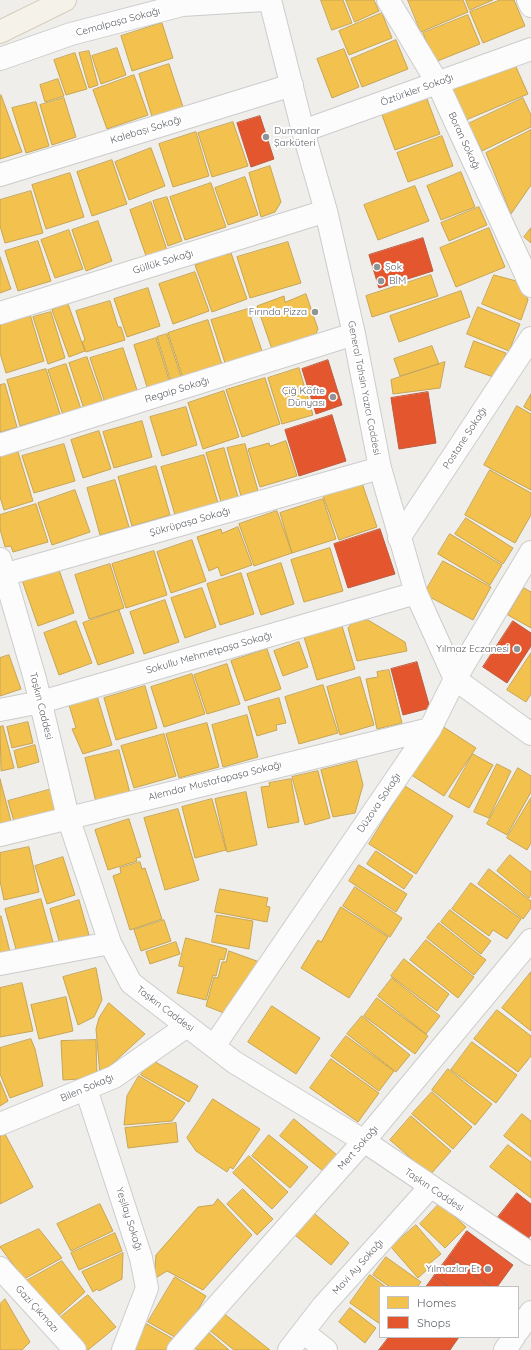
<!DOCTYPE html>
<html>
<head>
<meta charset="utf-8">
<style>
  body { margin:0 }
  #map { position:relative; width:531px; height:1350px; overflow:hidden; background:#efeeea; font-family:Quicksand,sans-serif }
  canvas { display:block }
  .legend { position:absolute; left:379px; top:1286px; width:140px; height:52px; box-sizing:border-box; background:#fff; border:1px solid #bfc1c3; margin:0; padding:5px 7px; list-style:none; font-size:12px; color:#5f6368 }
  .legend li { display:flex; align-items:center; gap:8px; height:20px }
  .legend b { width:20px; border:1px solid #bfc1c3 }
</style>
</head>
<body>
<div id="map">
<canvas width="531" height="1350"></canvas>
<ul class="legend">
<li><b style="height:11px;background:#f2c14e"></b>Homes</li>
<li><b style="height:11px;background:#e4572e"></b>Shops</li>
</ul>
</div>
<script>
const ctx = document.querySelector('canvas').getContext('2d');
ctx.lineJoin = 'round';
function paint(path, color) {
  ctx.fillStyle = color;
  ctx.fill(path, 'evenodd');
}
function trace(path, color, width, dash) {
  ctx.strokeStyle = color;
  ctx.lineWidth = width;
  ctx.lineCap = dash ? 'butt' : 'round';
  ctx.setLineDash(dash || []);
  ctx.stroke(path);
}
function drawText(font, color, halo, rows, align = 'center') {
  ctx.font = font + ' Quicksand,sans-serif';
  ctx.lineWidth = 4;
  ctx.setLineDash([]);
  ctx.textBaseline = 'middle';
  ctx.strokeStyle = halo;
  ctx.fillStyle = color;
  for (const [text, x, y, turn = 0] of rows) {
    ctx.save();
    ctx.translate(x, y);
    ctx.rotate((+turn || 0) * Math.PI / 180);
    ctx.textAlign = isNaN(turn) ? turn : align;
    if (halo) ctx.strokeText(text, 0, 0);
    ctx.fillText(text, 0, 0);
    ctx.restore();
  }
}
const homes = new Path2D(`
  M 321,0 L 343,0 L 352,23 L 332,30 Z
  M 346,0 L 374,0 L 379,11 L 355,22 Z
  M 408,0 L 463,0 L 468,12 L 421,32 Z
  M 466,0 L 493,0 L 470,10 Z
  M 500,0 L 514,0 L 525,26 L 483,43 L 470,12 Z
  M 382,13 L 392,38 L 349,55 L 339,31 Z
  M 468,15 L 480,44 L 435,62 L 423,33 Z
  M 162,23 L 173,58 L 132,71 L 121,36 Z
  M 396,40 L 408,69 L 362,87 L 351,59 Z
  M 117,48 L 126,75 L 101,84 L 92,56 Z
  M 344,49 L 359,87 L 332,98 L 317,59 Z
  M 89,51 L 98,85 L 89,88 L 79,53 Z
  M 75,53 L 87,89 L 66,95 L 54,60 Z
  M 513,60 L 528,94 L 466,120 L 452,87 Z
  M 169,64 L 184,110 L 153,120 L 139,74 Z
  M 134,75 L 148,115 L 107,129 L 93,90 Z
  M 58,79 L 64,96 L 45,102 L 40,85 Z
  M 1,95 L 22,152 L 0,159 L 0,96 Z
  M 64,98 L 76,137 L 52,145 L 40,105 Z
  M 523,98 L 531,115 L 531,127 L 482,151 L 468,124 Z
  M 427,99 L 440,134 L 395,150 L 382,115 Z
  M 36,102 L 49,146 L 26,153 L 12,108 Z
  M 233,122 L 248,166 L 212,177 L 198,133 Z
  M 531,130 L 531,185 L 511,214 L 486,153 Z
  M 196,132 L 209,176 L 173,187 L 159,144 Z
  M 442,136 L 453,166 L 408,182 L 397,153 Z
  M 151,148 L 165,186 L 129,200 L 115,162 Z
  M 112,160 L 127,204 L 92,216 L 77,172 Z
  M 270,166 L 281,202 L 275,212 L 261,217 L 249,173 Z
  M 461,172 L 475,207 L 441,220 L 427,186 Z
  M 70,173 L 84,217 L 46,229 L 32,185 Z
  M 245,177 L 258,215 L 228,225 L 215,188 Z
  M 211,183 L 226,227 L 185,240 L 170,197 Z
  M 415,186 L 429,221 L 378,240 L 364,205 Z
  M 31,191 L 43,233 L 5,243 L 0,226 L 0,200 Z
  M 167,197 L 182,241 L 168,246 L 153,201 Z
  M 151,202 L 167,250 L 146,256 L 130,210 Z
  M 479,207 L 487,225 L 449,241 L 441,223 Z
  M 98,221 L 112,261 L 86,271 L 72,230 Z
  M 489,228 L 505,267 L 456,287 L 440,248 Z
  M 531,228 L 531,243 L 524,237 Z
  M 69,230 L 83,269 L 55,278 L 41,240 Z
  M 38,241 L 51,281 L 18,291 L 5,251 Z
  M 288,242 L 301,283 L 250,298 L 237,257 Z
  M 224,250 L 226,255 L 231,253 L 247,299 L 212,312 L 195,265 L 216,257 L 215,253 Z
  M 0,257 L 11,289 L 0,293 Z
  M 195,272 L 209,311 L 173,324 L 159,284 Z
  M 431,275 L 438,296 L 372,317 L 366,296 Z
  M 494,275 L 520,282 L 528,300 L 521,320 L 482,304 Z
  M 148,288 L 160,326 L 127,337 L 114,299 Z
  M 461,291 L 470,317 L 399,342 L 390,316 Z
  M 306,294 L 318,329 L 313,339 L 273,352 L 257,306 L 284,296 L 285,302 Z
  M 110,301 L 118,327 L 121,327 L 125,340 L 86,352 L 82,342 L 85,340 L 76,311 Z
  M 68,304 L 85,351 L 69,357 L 52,310 Z
  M 478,307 L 520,324 L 509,351 L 467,334 Z
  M 248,309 L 263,354 L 226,366 L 211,320 Z
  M 51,312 L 65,358 L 48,364 L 33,317 Z
  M 30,314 L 44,361 L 6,373 L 0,353 L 0,323 Z
  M 208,320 L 223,368 L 184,381 L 168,333 Z
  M 167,334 L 182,379 L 171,382 L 157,337 Z
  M 156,338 L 170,383 L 148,390 L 134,345 Z
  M 474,341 L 506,353 L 496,378 L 465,367 Z
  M 432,346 L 439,364 L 400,376 L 394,359 Z
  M 123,348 L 138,393 L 105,403 L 90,358 Z
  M 87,357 L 103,403 L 84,409 L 69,363 Z
  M 445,362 L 440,388 L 393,394 L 391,380 Z
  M 66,364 L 81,409 L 63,415 L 48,370 Z
  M 299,368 L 313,415 L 282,424 L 268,378 Z
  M 46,369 L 60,414 L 20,426 L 7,380 Z
  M 265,378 L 280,424 L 242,437 L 226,390 Z
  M 5,384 L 17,427 L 0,432 L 0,385 Z
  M 224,391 L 239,437 L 203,449 L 188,403 Z
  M 531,394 L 531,411 L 524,407 Z
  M 517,406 L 531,414 L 531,490 L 484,465 Z
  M 186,407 L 197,445 L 162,456 L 150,417 Z
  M 142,421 L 152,457 L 114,468 L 103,432 Z
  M 99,431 L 111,469 L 83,478 L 71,440 Z
  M 286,441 L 297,476 L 260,487 L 248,449 L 269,443 L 270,446 Z
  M 64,444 L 75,481 L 34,493 L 22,456 Z
  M 245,444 L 258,491 L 241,496 L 227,448 Z
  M 224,448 L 238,497 L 221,502 L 206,453 Z
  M 18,452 L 33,501 L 4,510 L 0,497 L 0,457 Z
  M 204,455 L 218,503 L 175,515 L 161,467 Z
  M 156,466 L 170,515 L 132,526 L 118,477 Z
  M 490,470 L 531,493 L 531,515 L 515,543 L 465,515 Z
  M 115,480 L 129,527 L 100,535 L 87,488 Z
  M 361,480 L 377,527 L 339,540 L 322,493 Z
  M 75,490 L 90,532 L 52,545 L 38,503 Z
  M 323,499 L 336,539 L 292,553 L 280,513 Z
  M 36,504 L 48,542 L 13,552 L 11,546 L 5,547 L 0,529 L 0,515 Z
  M 277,511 L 292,553 L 254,566 L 239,524 Z
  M 466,518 L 513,548 L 503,564 L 455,534 Z
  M 238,527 L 252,565 L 221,576 L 218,567 L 209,571 L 197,537 L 221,529 L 222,533 Z
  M 450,534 L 502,565 L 490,585 L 438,554 Z
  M 192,540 L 206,581 L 171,593 L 157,552 Z
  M 330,548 L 343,591 L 304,602 L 291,560 Z
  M 154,551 L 167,595 L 126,608 L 112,564 Z
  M 443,561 L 491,587 L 473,620 L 424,594 Z
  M 281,563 L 294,604 L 261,615 L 247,574 Z
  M 110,564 L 124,608 L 89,619 L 75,575 Z
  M 58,567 L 74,613 L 38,626 L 22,580 Z
  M 241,573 L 254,614 L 220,625 L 207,584 Z
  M 202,588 L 216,627 L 185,638 L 171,598 Z
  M 524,588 L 531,592 L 531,628 L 508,615 Z
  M 165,600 L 179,642 L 144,654 L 130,612 Z
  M 119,610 L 134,653 L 98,665 L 83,623 Z
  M 368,620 L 405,642 L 407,651 L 357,661 L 348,628 L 353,622 Z
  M 76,621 L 92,663 L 59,675 L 44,633 Z
  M 342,626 L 355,669 L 317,680 L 304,637 Z
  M 299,642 L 308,667 L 283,676 L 274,651 Z
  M 267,649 L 281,689 L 245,701 L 231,661 Z
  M 531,653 L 531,694 L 526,702 L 507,690 Z
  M 9,655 L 21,689 L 0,696 L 0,658 Z
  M 227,664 L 240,704 L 207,714 L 194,675 Z
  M 389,670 L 402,723 L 377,729 L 366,679 L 378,677 L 377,672 Z
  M 192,674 L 205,714 L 164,727 L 151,687 Z
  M 360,677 L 374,725 L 340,735 L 327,687 Z
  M 323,685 L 338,733 L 299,744 L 285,697 Z
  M 145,686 L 157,728 L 116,740 L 104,698 Z
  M 97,696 L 112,745 L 83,754 L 72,729 L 76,728 L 69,705 Z
  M 279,698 L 286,723 L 276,725 L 277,730 L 257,736 L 248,707 Z
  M 247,715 L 258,757 L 223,767 L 212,725 Z
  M 28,722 L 33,743 L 12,748 L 7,727 Z
  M 207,723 L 219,767 L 179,778 L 166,734 Z
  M 3,726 L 14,768 L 1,771 L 0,727 Z
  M 442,726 L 476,748 L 444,796 L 410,774 Z
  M 164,734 L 176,776 L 134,788 L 121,746 Z
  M 35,745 L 39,762 L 18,768 L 14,751 Z
  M 119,750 L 131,797 L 97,806 L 85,758 Z
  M 473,754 L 493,765 L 469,808 L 449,797 Z
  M 357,761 L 363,785 L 355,813 L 333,817 L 321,770 Z
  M 497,764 L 511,771 L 489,818 L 474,812 Z
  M 518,768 L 531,776 L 531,792 L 507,835 L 487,824 Z
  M 318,771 L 330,818 L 305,825 L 292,777 Z
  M 0,779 L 11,821 L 0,824 Z
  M 291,779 L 299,822 L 268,828 L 261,787 L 270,786 L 269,783 Z
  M 405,786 L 453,816 L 416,874 L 369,844 Z
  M 52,789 L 59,814 L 15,825 L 8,801 Z
  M 246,792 L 257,845 L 227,852 L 215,799 Z
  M 531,798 L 531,843 L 527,850 L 507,838 Z
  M 212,799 L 226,850 L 195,858 L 182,807 Z
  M 178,809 L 199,880 L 165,890 L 144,818 Z
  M 129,819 L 141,857 L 136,858 L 137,861 L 108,870 L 95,830 Z
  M 29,847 L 39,892 L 4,900 L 0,881 L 0,853 Z
  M 376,851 L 413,876 L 404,889 L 367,864 Z
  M 510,855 L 531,872 L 531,895 L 529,898 L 497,871 Z
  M 63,857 L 75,895 L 47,904 L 35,866 Z
  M 140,862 L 142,869 L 145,868 L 162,919 L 130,930 L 113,876 L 121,873 L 120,868 Z
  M 359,865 L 407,894 L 396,912 L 349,881 Z
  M 489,869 L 531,901 L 531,908 L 523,919 L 478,884 Z
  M 471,883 L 521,919 L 507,939 L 493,930 L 489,936 L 452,909 Z
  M 355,887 L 402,918 L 390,937 L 343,906 Z
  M 220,889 L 268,898 L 266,906 L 270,907 L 267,922 L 215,912 Z
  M 41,899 L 53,942 L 17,953 L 5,909 Z
  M 79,900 L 89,935 L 60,944 L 50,909 Z
  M 341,907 L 388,937 L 349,998 L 301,968 L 318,940 L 321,942 Z
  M 450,910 L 491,941 L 481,954 L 441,922 Z
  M 217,915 L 253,921 L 249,949 L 212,942 Z
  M 0,916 L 1,916 L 10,952 L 0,953 Z
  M 164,920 L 171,941 L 141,951 L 134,930 Z
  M 439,923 L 486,960 L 474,975 L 427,938 Z
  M 186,938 L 227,949 L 224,960 L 220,959 L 216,976 L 213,975 L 206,1000 L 177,993 L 184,967 L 179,966 Z
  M 426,940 L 474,977 L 458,998 L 410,960 Z
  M 176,942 L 180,954 L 150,964 L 146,952 Z
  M 229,951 L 265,964 L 229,1015 L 206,1006 L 214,977 L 218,978 L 222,962 L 226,962 Z
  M 404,959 L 449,994 L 437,1011 L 391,976 Z
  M 96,968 L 102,1000 L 94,1017 L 78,1025 L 63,977 Z
  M 531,972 L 531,1031 L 502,1008 Z
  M 392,978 L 440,1016 L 426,1034 L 378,996 Z
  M 22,983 L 33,1031 L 0,1037 L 0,988 Z
  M 66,997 L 73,1031 L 39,1039 L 31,1005 Z
  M 377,998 L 428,1036 L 415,1054 L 364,1016 Z
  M 109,1003 L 145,1034 L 100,1075 L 96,1029 L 99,1018 Z
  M 272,1006 L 320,1038 L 296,1074 L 248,1042 Z
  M 497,1010 L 531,1036 L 531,1056 L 518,1072 L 474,1039 Z
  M 362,1016 L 410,1055 L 396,1072 L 347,1034 Z
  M 346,1036 L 394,1071 L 379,1091 L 331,1056 Z
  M 31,1039 L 35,1049 L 43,1086 L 10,1098 L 0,1074 L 0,1048 Z
  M 96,1040 L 97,1078 L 63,1080 L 61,1041 Z
  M 472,1042 L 517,1075 L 496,1103 L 451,1070 Z
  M 150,1059 L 198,1086 L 189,1102 L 141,1075 Z
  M 331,1059 L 379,1093 L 358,1122 L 310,1088 Z
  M 448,1069 L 492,1104 L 475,1125 L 432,1090 Z
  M 139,1076 L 185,1103 L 172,1121 L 124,1125 L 127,1096 Z
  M 0,1081 L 8,1101 L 0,1106 Z
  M 432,1092 L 472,1127 L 453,1149 L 412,1114 Z
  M 213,1099 L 260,1129 L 233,1169 L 230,1167 L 227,1172 L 196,1151 L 187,1138 Z
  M 522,1114 L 531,1121 L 531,1157 L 504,1136 Z
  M 411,1116 L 451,1151 L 430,1175 L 390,1140 Z
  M 294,1119 L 337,1155 L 323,1171 L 280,1136 Z
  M 176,1123 L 178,1142 L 128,1148 L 125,1128 Z
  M 5,1134 L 33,1187 L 0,1204 L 0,1137 Z
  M 269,1135 L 308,1167 L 290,1188 L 252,1156 Z
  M 508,1145 L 531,1162 L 531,1198 L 490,1167 Z
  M 249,1156 L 288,1192 L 272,1209 L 233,1173 Z
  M 243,1189 L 273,1219 L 257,1235 L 227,1204 Z
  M 218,1199 L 252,1235 L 203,1290 L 167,1271 L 154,1279 L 156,1255 L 198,1207 L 213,1205 Z
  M 440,1203 L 466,1227 L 445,1248 L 420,1224 Z
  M 100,1204 L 113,1231 L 71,1251 L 57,1224 Z
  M 309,1209 L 349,1243 L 331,1265 L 290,1231 Z
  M 416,1225 L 441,1254 L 429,1264 L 431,1266 L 418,1278 L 391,1247 Z
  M 39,1229 L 62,1258 L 24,1279 L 0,1247 Z
  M 115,1233 L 122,1251 L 79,1270 L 71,1253 Z
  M 123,1253 L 122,1279 L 99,1291 L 97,1289 L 93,1292 L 82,1272 Z
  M 386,1257 L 421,1282 L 417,1287 L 390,1287 L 373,1275 Z
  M 62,1261 L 85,1292 L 57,1317 L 26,1281 Z
  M 370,1275 L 386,1287 L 380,1287 L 380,1324 L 350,1303 Z
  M 175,1277 L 206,1296 L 180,1340 L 148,1322 Z
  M 88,1295 L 116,1327 L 88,1350 L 82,1350 L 57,1320 Z
  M 5,1299 L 30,1342 L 22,1350 L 0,1350 L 0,1304 Z
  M 350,1308 L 376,1328 L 365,1343 L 339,1322 Z
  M 222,1312 L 270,1350 L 234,1350 L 208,1329 Z
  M 147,1324 L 175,1340 L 170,1350 L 132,1350 Z
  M 208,1332 L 229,1350 L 197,1350 L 195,1348 Z`);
paint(homes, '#f2c14e');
trace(homes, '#c6a556', 1);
const shops = new Path2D(`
  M 260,116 L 274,159 L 251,167 L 237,123 Z
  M 423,238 L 433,271 L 379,288 L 369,255 Z
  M 328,360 L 342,405 L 316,414 L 302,369 Z
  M 428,392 L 436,443 L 399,449 L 391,398 Z
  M 332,415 L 346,461 L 299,476 L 285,430 Z
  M 380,529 L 395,574 L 348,588 L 334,544 Z
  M 513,621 L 531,633 L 531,646 L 507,683 L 483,667 Z
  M 417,662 L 430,708 L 403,715 L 391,669 Z
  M 517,1193 L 531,1204 L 531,1235 L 527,1240 L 498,1217 Z
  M 467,1231 L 513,1265 L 497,1287 L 491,1287 L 449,1256 Z
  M 449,1256 L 491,1287 L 449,1287 L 434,1276 Z
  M 434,1276 L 449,1287 L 426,1287 Z
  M 389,1337 L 459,1337 L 450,1350 L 379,1350 Z`);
paint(shops, '#e4572e');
trace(shops, '#bc5b3f', 1);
const minor = new Path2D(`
  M 270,0 L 303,131 L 326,211 L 354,334 L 380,468 L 416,593 L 455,679 L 531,734
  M 388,0 L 437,82 L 531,286
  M 528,0 L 531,6
  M 0,59 L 71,34 L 182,5 L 264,0
  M 303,131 L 531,49
  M 0,175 L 292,85
  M 0,313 L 326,211
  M 0,445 L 354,334
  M 399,538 L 531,338
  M 0,559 L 35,679 L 68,817 L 110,943 L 131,983 L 234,1062 L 364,1141 L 531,1254
  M 0,576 L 380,468
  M 0,710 L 41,702 L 416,593
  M 0,835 L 430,729
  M 0,964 L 110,943
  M 214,1046 L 430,729 L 455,679 L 531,552
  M 86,1089 L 141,1258 L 147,1288 L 123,1350
  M 0,1124 L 114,1077 L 187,1026
  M 0,1268 L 75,1350
  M 518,1331 L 531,1312
  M 303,1332 L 326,1350
  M 178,1350 L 364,1141 L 531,940
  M 289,1350 L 323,1306 L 430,1187
  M 505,1350 L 514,1337`);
const major = new Path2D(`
  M 0,32 L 65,0`);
trace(minor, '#cbcccc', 24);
trace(major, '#d7ceb8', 24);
trace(minor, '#fdfcfc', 22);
trace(major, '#f4f2e9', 22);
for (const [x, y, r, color] of [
  [266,137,4,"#919496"],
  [377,267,4,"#919496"],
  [381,281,4,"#919496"],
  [315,312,4,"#919496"],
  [333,397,4,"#919496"],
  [517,649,4,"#919496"],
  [488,1269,4,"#919496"]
]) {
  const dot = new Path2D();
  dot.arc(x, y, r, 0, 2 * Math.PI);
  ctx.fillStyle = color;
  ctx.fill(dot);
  trace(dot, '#fff', 1.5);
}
drawText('10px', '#5f6368', '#fff', [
  ["Cemalpaşa Sokağı",118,22,-15],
  ["Öztürkler Sokağı",417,90,-20],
  ["Kalebaşı Sokağı",146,130,-17],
  ["Boran Sokağı",464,141,65],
  ["Güllük Sokağı",163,262,-17],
  ["General Tahsin Yazıcı Caddesi",364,388,79],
  ["Regaip Sokağı",177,390,-17],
  ["Postane Sokağı",465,438,-57],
  ["Şükrüpaşa Sokağı",190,522,-16],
  ["Sokullu Mehmetpaşa Sokağı",209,653,-16],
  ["Taşkın Caddesi",41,706,76],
  ["Alemdar Mustafapaşa Sokağı",215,781,-14],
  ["Düzova Sokağı",379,803,-56],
  ["Taşkın Caddesi",165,1009,37],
  ["Bilen Sokağı",87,1088,-23],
  ["Mert Sokağı",358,1148,-49],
  ["Taşkın Caddesi",434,1190,34],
  ["Yeşilay Sokağı",129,1219,72],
  ["Mavi Ay Sokağı",358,1267,-48],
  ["Gazi Çıkmazı",37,1309,48]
]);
drawText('10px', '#5f6368', '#fff', [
  ["Dumanlar",274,131,"left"],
  ["Şarküteri",274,143,"left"],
  ["Şok",385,267,"left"],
  ["BİM",389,281,"left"],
  ["Fırında Pizza",307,312],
  ["Çiğ Köfte",325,391],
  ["Dünyası",325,403],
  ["Yılmaz Eczanesi",509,649],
  ["Yılmazlar Et",480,1269]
], 'right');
</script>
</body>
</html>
